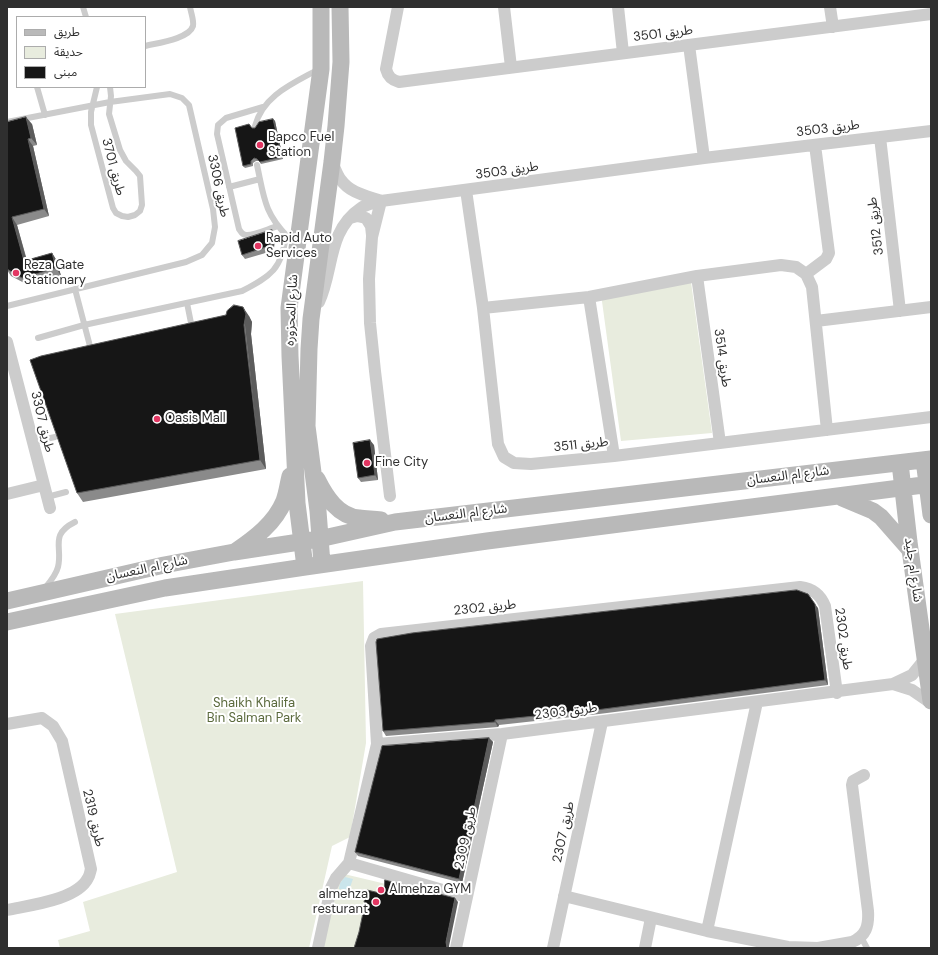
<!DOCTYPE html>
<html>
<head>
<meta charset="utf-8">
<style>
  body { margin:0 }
  #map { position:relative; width:938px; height:955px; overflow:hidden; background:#fff; font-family:"DM Sans","Noto Sans Arabic",sans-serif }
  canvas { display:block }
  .frame { position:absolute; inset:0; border:8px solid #2f2f2f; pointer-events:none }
  .legend { position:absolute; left:16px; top:16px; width:130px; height:72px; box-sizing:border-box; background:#fff; border:1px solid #acacac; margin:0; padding:5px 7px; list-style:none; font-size:12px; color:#2f2f2f }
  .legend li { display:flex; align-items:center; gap:8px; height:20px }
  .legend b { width:20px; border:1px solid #acacac }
</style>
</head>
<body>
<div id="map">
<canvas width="938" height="955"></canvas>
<div class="frame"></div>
<ul class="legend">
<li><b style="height:5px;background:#b9b9b9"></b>طريق</li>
<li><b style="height:11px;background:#e8ecde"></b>حديقة</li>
<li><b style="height:11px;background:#161616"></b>مبنى</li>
</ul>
</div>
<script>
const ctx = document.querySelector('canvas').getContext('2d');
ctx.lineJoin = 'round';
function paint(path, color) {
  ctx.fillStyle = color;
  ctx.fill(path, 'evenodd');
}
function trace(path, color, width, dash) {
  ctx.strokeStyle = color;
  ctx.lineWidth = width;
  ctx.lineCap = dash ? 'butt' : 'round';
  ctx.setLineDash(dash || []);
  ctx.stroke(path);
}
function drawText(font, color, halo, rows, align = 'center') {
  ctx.font = font + ' "DM Sans","Noto Sans Arabic",sans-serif';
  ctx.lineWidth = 4;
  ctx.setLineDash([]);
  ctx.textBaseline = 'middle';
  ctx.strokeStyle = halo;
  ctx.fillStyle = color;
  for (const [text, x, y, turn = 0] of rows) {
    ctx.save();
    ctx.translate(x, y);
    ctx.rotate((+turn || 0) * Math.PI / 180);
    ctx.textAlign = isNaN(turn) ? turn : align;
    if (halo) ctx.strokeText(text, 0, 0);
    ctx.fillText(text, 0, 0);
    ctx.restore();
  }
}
paint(new Path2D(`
  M 691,282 L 712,433 L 621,441 L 601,294 Z
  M 363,581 L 366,743 L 350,837 L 332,846 L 309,948 L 60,948 L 58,940 L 90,931 L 83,902 L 177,872 L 115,614 Z
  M 344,874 L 386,884 L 385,898 L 357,948 L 323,948 L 338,882 Z`), '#e8ecde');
paint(new Path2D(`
  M 345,877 L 353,879 L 349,890 L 339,889 L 340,883 Z`), '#cae5eb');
trace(new Path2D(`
  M 83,7 L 86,17
  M 145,46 C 157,43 189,39 193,26 C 194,20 191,13 190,7
  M 37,87 L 45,115
  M 97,87 L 91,112 L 91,125 L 113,208 L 116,213 L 122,216 L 128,217 L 135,215 L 140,211 L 142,205 L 140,176 L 136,171 L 126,161 L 120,150 L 109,114 L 111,96 L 110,87
  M 263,107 L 226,118 L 218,125 L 217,134 L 239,229 C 241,232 242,235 246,235 C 253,236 270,228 278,226
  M 7,122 L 110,102 L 170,94 L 182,98 L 189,105 L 213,209 L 215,227 L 212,243 L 202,255 L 186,262 L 7,306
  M 255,126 C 263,95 294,83 319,69
  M 257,165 C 264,197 264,213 288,237
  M 229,187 L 260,179
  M 75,289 L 91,350
  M 187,303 L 192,328
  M 38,338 L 84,325 L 242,291 C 271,276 282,269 286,235
  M 32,442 L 55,437
  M 47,497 L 66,492
  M 45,588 C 50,582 56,575 58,567 C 63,547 49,535 75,522
  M 861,937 L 867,948`), '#ccc', 6);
trace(new Path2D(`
  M 398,7 L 386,69 C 388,77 392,80 399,82 L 931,14
  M 504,7 L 511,67
  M 618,7 L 623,53
  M 830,7 L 833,27
  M 689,45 L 704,158
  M 880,137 L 900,311
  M 332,162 C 335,168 337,175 341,180 C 350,193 367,196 381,201
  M 466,190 L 483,308 L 498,444 L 504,457 L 514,463 L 531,464 L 614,456 L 931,417
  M 381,201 L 372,237 L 369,279 L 370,323 L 375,371 L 390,496
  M 350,218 L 357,216 L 366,218 L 371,226 L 372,235
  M 806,274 L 826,259 L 829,253 L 815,145
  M 697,276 L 720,443
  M 589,297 L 614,456
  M 319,302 C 334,270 327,231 361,208 C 366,204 375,203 381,201 L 704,158 L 931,131
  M 483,308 L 589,297 L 697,276 L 781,265 L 796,267 L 806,274 L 812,287 L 827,430
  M 816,321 L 931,307
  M 7,342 L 50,508
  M 7,494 L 44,485
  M 893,684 L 912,690 L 931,703
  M 7,724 L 42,718 L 53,726 L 62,741 L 91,869 C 90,872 90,875 88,878 C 77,900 30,905 7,910
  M 377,744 L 502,734 L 893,684 L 912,675 L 925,659
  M 349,863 L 467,897
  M 564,896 L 707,931 L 788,947 L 818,948 L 852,942 C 866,936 869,926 868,911 L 852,785 L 853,781 L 864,775
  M 707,931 L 757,702
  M 318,948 L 331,888 L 336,878 L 349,863 L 377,744 L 371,646 L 374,638 L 381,634 L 800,587 C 813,589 820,594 825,606 L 837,693
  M 456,948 L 502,734
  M 553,948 L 602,722
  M 645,948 L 651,918`), '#ccc', 12);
trace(new Path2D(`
  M 924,460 L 931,515
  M 900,463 L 909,542 L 931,701
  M 317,479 C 326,497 338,516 359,518 C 366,519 373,519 381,520
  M 842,498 L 873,511 L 881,517 L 910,550
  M 236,551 C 255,538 275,523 284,501 C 287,493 288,484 290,476
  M 322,564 L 318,511 L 307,426 L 309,349 L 311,319 L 332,162 L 336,126 L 341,62 L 340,7
  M 305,567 L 297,503 L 290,356 L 289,308 L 321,69 L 321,7
  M 7,601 L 164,565 L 234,552 L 319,539 L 395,522 L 931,459
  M 7,622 L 165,588 L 305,567 L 487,541 L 931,484`), '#b9b9b9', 17);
paint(new Path2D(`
  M 273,119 L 275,121 L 283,159 L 261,164 L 259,161 L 256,161 L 253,163 L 253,166 L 245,168 L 243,166 L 252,128 L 255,128 Z
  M 7,122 L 32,124 L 37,145 L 33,146 L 49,216 L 17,225 L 27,260 L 52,253 L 57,261 L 61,276 L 28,285 L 11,276 L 7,270 Z
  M 272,230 L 275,235 L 274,248 L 269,252 L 245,259 L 242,255 Z
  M 226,315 L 249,316 L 252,322 L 251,334 L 266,469 L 83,502 L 77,493 Z
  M 374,445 L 378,480 L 361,482 L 358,478 Z
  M 818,608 L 828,685 L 599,714 L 499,725 L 498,727 L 386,736 L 383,731 Z
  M 489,738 L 493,742 L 462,883 L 358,856 L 355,852 Z`), '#8a8a8a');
paint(new Path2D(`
  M 26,117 L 32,124 L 37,145 L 31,138 Z
  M 273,119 L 275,121 L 283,159 L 282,157 Z
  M 28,139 L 33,146 L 49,216 L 44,209 Z
  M 12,217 L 17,225 L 29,269 L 24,261 Z
  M 272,230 L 275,235 L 274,248 L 271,243 Z
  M 52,253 L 57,261 L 61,276 L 56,268 Z
  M 243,307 L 249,316 L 252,322 L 251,334 L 266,469 L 260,460 Z
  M 370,440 L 374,445 L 378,480 L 375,475 Z
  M 815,604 L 818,608 L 828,685 L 825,680 Z
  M 495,720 L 499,725 L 498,727 L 495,722 Z
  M 489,738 L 493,742 L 462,883 L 459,879 Z
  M 455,898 L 458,902 L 449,946 L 449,948 L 447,948 L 446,942 Z`), '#5c5c5c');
const building = new Path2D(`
  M 26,117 L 31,138 L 28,139 L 44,209 L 12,217 L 24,261 L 52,253 L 56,268 L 22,278 L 7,269 L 7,122 Z
  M 273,119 L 282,157 L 260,162 L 257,159 L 254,158 L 251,161 L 251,164 L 243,166 L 235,128 L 249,124 L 252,128 L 255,128 L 259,122 Z
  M 272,230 L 271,243 L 266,247 L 242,255 L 238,241 Z
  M 234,305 L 243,307 L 246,314 L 244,325 L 260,460 L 77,493 L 30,360 L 41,356 L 226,315 L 227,311 Z
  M 370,440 L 375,475 L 358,478 L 353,443 Z
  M 797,590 L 808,594 L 815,604 L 825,680 L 596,710 L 495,720 L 495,722 L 383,731 L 376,642 L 377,639 L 412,633 Z
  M 489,738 L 459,879 L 355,852 L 382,746 Z
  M 385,880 L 455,898 L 446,942 L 447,948 L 354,948 L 359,932 L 365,903 L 364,902 L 367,890 L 384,894 Z`);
paint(building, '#161616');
trace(building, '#5c5c5c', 1);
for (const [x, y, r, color] of [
  [260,145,4,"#e23662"],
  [258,246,4,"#e23662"],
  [16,273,4,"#e23662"],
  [157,419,4,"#e23662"],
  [367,463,4,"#e23662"],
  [381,890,4,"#e23662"],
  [376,902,4,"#e23662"]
]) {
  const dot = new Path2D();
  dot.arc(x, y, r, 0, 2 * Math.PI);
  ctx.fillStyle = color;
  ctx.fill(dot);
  trace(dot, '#fff', 1.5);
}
drawText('13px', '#2f2f2f', '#fff', [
  ["طريق 3501",663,34,-7],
  ["طريق 3503",828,129,-7],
  ["طريق 3701",113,167,75],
  ["طريق 3503",507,171,-8],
  ["طريق 3306",218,186,78],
  ["طريق 3512",876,226,-97],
  ["شارع المحزوره",292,310,-87],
  ["طريق 3514",722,358,82],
  ["طريق 3307",42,422,76],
  ["طريق 3511",581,445,-6],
  ["شارع ام النعسان",788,476,-7],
  ["شارع ام النعسان",466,514,-7],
  ["شارع ام النعسان",147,569,-12],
  ["شارع ام جليد",913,570,82],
  ["طريق 2302",485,608,-6],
  ["طريق 2302",843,639,82],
  ["طريق 2303",566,712,-7],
  ["طريق 2319",93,818,77],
  ["طريق 2307",564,832,-78],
  ["طريق 2309",466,838,-78]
]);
drawText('13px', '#2f2f2f', '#fff', [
  ["Bapco Fuel",268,138],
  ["Station",268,153],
  ["Rapid Auto",266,239],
  ["Services",266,254],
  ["Reza Gate",24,266],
  ["Stationary",24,281],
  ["Oasis Mall",165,419],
  ["Fine City",375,463],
  ["Almehza GYM",389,890],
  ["almehza",368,895,"right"],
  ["resturant",368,910,"right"]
], 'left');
drawText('13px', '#5b6a3d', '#fff', [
  ["Shaikh Khalifa",254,704],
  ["Bin Salman Park",254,719]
]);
</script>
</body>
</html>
